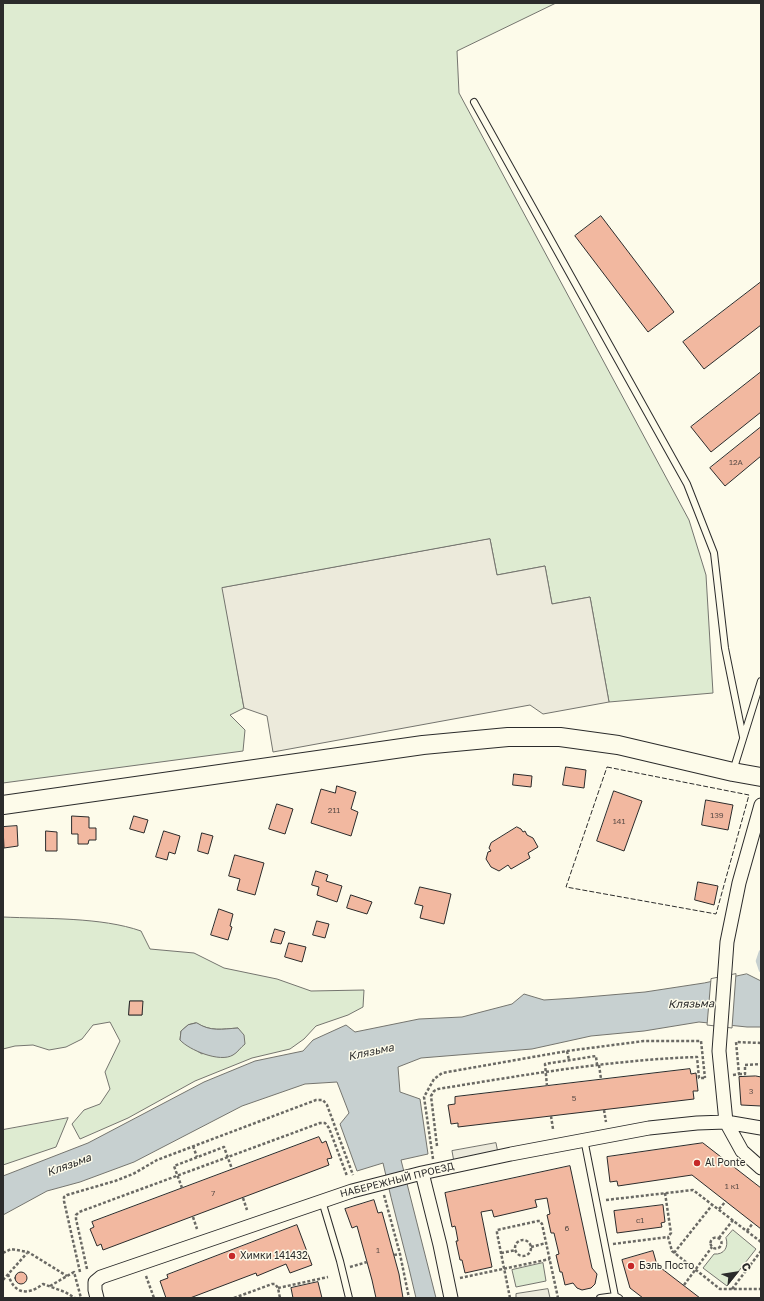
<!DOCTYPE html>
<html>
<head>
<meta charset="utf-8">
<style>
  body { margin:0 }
  #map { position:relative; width:764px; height:1301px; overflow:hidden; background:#fdfbea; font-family:"Golos Text",sans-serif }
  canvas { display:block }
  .frame { position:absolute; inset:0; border:4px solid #2b2b2b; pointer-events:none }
  .north { position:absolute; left:716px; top:1253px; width:40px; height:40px; -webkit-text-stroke:3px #fdfbea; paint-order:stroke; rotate:60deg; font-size:11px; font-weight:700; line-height:16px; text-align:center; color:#2b2b2b }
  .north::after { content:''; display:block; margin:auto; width:14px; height:18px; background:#2b2b2b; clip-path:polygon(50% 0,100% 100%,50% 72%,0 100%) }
</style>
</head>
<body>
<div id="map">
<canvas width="764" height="1301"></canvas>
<div class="frame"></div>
<div class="north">С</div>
</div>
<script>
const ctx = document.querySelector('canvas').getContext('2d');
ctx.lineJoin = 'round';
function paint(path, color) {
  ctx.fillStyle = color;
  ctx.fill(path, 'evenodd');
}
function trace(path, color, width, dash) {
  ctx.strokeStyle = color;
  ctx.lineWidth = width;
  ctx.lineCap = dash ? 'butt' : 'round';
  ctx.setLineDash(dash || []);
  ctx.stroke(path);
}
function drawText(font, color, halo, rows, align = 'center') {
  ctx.font = font + ' "Golos Text",sans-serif';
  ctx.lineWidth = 3;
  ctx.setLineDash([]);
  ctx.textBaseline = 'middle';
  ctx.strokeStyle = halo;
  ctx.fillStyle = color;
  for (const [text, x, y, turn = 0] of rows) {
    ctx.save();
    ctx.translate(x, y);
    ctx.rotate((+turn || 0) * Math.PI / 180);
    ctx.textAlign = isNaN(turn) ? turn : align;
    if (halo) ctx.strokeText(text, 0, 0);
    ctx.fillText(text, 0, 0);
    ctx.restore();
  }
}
const green = new Path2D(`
  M 3,3 L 556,3 L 457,51 L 459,93 L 689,520 L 706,575 L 713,693 L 609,702 L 590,597 L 552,604 L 545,566 L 497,575 L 490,539 L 223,588 L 244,708 L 230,715 L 245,730 L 243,751 L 3,783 Z
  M 3,917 C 46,919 101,917 141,931 L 150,949 L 194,953 L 224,968 L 277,979 L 311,991 L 364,990 L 363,1007 L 348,1015 L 316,1026 L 304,1039 L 290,1049 L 252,1058 L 195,1081 L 128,1118 L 80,1139 L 72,1124 L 84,1110 L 100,1104 L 110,1089 L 105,1072 L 120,1041 L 110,1022 L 93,1025 L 82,1039 L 66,1047 L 49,1050 L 33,1045 L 15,1046 L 3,1049 ZM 130,1001 L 142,1001 L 142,1015 L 129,1015 ZM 196,1023 C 211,1032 222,1029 238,1028 L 202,1054 L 180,1040 L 181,1031 L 188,1025 Z
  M 68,1118 L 56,1147 L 3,1165 L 3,1130 Z
  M 733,1230 L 756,1249 L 727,1286 L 703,1268 L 714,1254 C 724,1255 729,1247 726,1238 Z
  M 543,1263 L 546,1281 L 516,1287 L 512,1270 Z`);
paint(green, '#deebd1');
trace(green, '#74746e', 1);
const parking = new Path2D(`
  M 490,539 L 497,575 L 545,566 L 552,604 L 590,597 L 609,702 L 543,714 L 530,705 L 273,752 L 267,716 L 244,708 L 222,588 Z
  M 496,1143 L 498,1153 L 454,1162 L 452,1151 Z
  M 548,1289 L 550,1298 L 516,1298 L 516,1294 Z`);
paint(parking, '#eceadb');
trace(parking, '#74746e', 1);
const water = new Path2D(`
  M 747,974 L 761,981 L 761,1027 L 747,1027 L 699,1022 L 644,1031 L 591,1036 L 532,1049 L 421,1058 L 398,1067 L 400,1092 L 420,1099 L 428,1154 L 401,1160 L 436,1298 L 416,1298 C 406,1253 393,1209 383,1163 L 357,1171 L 340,1124 L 349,1113 L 337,1082 L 305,1084 L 242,1106 L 134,1162 L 80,1182 L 47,1191 L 3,1215 L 3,1176 L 88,1143 L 204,1082 L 255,1061 L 303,1051 L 313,1040 L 346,1025 L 355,1032 L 419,1019 L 462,1017 L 512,1004 L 524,994 L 544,1000 L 575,998 L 645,992 L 704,983 Z
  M 197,1023 C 211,1032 222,1029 238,1028 L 244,1035 L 245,1044 C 241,1047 237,1053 233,1055 C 220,1063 189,1050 180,1040 L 181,1031 L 188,1025 Z`);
paint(water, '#c7d0d0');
trace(water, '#74746e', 1);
const pier = new Path2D(`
  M 736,974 L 732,1028 L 707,1025 L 711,979 Z`);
paint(pier, '#fdfbea');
trace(pier, '#74746e', 1);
trace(new Path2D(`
  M 761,952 L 758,961 L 761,970`), '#c7d0d0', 4.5);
const building = new Path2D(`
  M 601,216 L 674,312 L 648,332 L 575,236 Z
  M 761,282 L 761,325 L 704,369 L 683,342 Z
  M 761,372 L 761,412 L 711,452 L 691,427 Z
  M 761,427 L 761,456 L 725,486 L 710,468 Z
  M 566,767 L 586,770 L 584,788 L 563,785 Z
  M 514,774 L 532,776 L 531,787 L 513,785 Z
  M 337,786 L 356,792 L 351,809 L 358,812 L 351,836 L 311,823 L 321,789 L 335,793 Z
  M 614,791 L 642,801 L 624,851 L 597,841 Z
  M 706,800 L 733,805 L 728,830 L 702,825 Z
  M 277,804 L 293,809 L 285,834 L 269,829 Z
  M 72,816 L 89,817 L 89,828 L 96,828 L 96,840 L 89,840 L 88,844 L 78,844 L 78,834 L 72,834 Z
  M 134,816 L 148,820 L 144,833 L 130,829 Z
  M 17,826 L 18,846 L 4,848 L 3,827 Z
  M 517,827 L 521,829 L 523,832 L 525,831 L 527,835 L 533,838 L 538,847 L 528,853 L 530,858 L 511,869 L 508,865 L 499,871 L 491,867 L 486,859 L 488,852 L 491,851 L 489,848 L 491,843 Z
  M 46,831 L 57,832 L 57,851 L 46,851 Z
  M 164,831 L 180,836 L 175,854 L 169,852 L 167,860 L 156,857 Z
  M 202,833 L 213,836 L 208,854 L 198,851 Z
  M 235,855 L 264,863 L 255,895 L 237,890 L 240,879 L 229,876 Z
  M 316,871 L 328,875 L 326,881 L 342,886 L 337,902 L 317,895 L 319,887 L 312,885 Z
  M 698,882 L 718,886 L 714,905 L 695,900 Z
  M 420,887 L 451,894 L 444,924 L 420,918 L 423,906 L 415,904 Z
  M 351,895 L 372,902 L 367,914 L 347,908 Z
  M 219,909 L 233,914 L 230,926 L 232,927 L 228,940 L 211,935 Z
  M 317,921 L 329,924 L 325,938 L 313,935 Z
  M 275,929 L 285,932 L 281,944 L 271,942 Z
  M 289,943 L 306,947 L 302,962 L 285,957 Z
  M 130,1001 L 143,1001 L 142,1015 L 129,1015 Z
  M 690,1069 L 691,1074 L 696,1073 L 698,1091 L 693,1091 L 694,1099 L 458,1127 L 458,1123 L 451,1124 L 448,1105 L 455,1104 L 455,1097 Z
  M 756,1076 L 761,1077 L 761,1106 L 741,1105 L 739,1077 Z
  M 319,1137 L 322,1143 L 326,1141 L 332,1158 L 327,1159 L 329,1165 L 103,1250 L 101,1244 L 97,1246 L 90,1229 L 94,1227 L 92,1222 Z
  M 703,1143 L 761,1188 L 761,1229 L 692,1175 L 618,1186 L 617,1181 L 610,1182 L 607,1157 Z
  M 570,1166 L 592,1268 L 597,1274 L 595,1284 L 591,1288 L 582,1290 L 577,1288 L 573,1283 L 565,1285 L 562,1272 L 560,1272 L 556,1255 L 559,1254 L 554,1233 L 551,1233 L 547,1215 L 550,1214 L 547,1198 L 535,1200 L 537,1207 L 494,1217 L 492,1210 L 481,1212 L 492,1267 L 465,1273 L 462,1260 L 460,1260 L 456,1241 L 458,1241 L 456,1230 L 455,1226 L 452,1227 L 445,1193 Z
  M 374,1200 L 378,1213 L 382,1212 L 399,1274 L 403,1298 L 376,1298 L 372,1280 L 357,1226 L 352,1228 L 345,1209 Z
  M 663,1205 L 665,1222 L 661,1223 L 662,1227 L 617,1233 L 614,1211 Z
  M 297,1225 L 312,1265 L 290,1273 L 286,1264 L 257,1276 L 256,1273 L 190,1298 L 166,1298 L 160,1281 L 168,1278 L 167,1275 Z
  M 653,1251 L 657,1265 L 700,1298 L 643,1298 L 630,1288 L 622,1260 Z
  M15 1278a6 6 0 1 1 12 0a6 6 0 1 1-12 0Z
  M 318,1282 L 322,1298 L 293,1298 L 291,1288 Z`);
paint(building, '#f2b8a0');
trace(building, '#2b2b2b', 1);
const lane = new Path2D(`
  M 474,102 L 687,484 L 714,553 L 725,648 L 743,737
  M 733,771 L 761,681
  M 584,1139 L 615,1296
  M 322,1201 L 340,1261 L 349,1298
  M 600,1298 L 615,1296 L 619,1298`);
const street = new Path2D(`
  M 761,805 L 739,883 L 727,942 L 719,1051 L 726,1122 L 742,1151 L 761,1168
  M 422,1173 L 440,1245 L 451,1298
  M 97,1298 L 95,1290 L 95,1282 L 101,1277 L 352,1191 L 422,1173 L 511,1154 L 649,1128 L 697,1123 L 726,1122 L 761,1128`);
const secondary = new Path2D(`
  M 3,805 L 423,745 L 508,737 L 560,737 L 618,745 L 733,772 L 761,777`);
trace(lane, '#2b2b2b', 8);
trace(street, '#2b2b2b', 15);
trace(secondary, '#2b2b2b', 20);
trace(new Path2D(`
  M 567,1051 L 569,1060
  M 599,1065 L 601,1079
  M 739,1074 L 745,1074 L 745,1065 L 761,1064
  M 733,1075 L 739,1074 L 736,1042 L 761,1043
  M 547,1086 L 545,1064 L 596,1056 L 597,1065
  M 604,1110 L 606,1122
  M 551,1116 L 553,1129
  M 193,1146 L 197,1157
  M 437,1146 L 431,1096 L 434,1091 L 438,1089 C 524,1075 610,1060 697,1057 L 699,1078 L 705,1078
  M 433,1159 L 424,1097 L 434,1079 L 442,1073 L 567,1051 L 644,1041 L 701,1041 L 705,1078
  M 182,1188 L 174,1166 L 224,1147 L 232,1169
  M 665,1193 L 671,1233 L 668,1237
  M 384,1195 L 400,1254 L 409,1298
  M 243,1198 L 247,1210
  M 606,1200 L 693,1190 L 761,1242
  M 719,1209 L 726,1201
  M 193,1217 L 197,1229
  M 747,1231 L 753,1223
  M710.5 1243a5.5 5.5 0 1 1 11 0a5.5 5.5 0 1 1-11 0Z
  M 719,1238 L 733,1220
  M515 1248a8 8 0 1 1 16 0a8 8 0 1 1-16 0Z
  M 613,1244 L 668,1237 L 672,1251 L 720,1289 L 761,1289
  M 531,1247 L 546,1243
  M 3,1253 L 11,1249 L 28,1252 L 67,1276
  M 501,1253 L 516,1250
  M 674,1253 L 713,1204
  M 394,1255 L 400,1254
  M 350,1267 L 367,1262
  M 87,1269 L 76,1219 L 76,1215 L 79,1212 L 320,1123 L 325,1123 L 329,1128 L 347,1176
  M 80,1272 L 64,1201 L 64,1197 L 67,1195 L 115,1181 L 133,1174 L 157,1160 L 316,1100 L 323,1100 L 327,1105 L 353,1175
  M 8,1274 C 14,1294 27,1296 43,1284 L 65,1292 L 75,1298
  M 146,1276 L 154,1298
  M 460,1278 L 550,1259
  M 3,1280 L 27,1253
  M 684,1285 L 712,1247
  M 50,1286 L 74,1272 L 81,1298
  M 278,1288 L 328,1277
  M 732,1289 L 761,1251
  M 234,1298 L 272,1284 L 275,1284 L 278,1288 L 280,1298
  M 510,1298 L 497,1233 L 497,1230 L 538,1221 L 540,1221 L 542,1224 L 558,1298`), '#6a6964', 2.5, [3, 2]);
trace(lane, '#fdfbea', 6);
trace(street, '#fdfbea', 13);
trace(secondary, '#fdfbea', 18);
trace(new Path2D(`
  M 607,767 L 749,795 L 716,914 L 566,887 Z`), '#2b2b2b', 1, [5, 2]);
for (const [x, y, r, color] of [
  [697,1163,4,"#c62828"],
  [232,1256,4,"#c62828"],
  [631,1266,4,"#c62828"]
]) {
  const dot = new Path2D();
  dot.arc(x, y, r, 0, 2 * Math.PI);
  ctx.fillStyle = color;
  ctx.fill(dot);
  trace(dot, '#fdfbea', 1.5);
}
drawText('8px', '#5d4e48', null, [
  ["12А",736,462],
  ["211",334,810],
  ["139",717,815],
  ["141",619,821],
  ["3",751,1091],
  ["5",574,1098],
  ["1 к1",732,1186],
  ["7",213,1193],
  ["с1",640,1220],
  ["6",567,1228],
  ["1",378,1250]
]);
drawText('10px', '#2b2b2b', '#fdfbea', [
  ["Al Ponte",705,1163],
  ["Химки 141432",240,1256],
  ["Бэль Посто",639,1266]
], 'left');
drawText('10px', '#2b2b2b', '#fdfbea', [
  ["НАБЕРЕЖНЫЙ ПРОЕЗД",397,1180,-14]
]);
drawText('italic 11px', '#2b2b2b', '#fdfbea', [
  ["Клязьма",691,1004,-1],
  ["Клязьма",371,1052,-12],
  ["Клязьма",69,1165,-20]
]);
</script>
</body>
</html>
